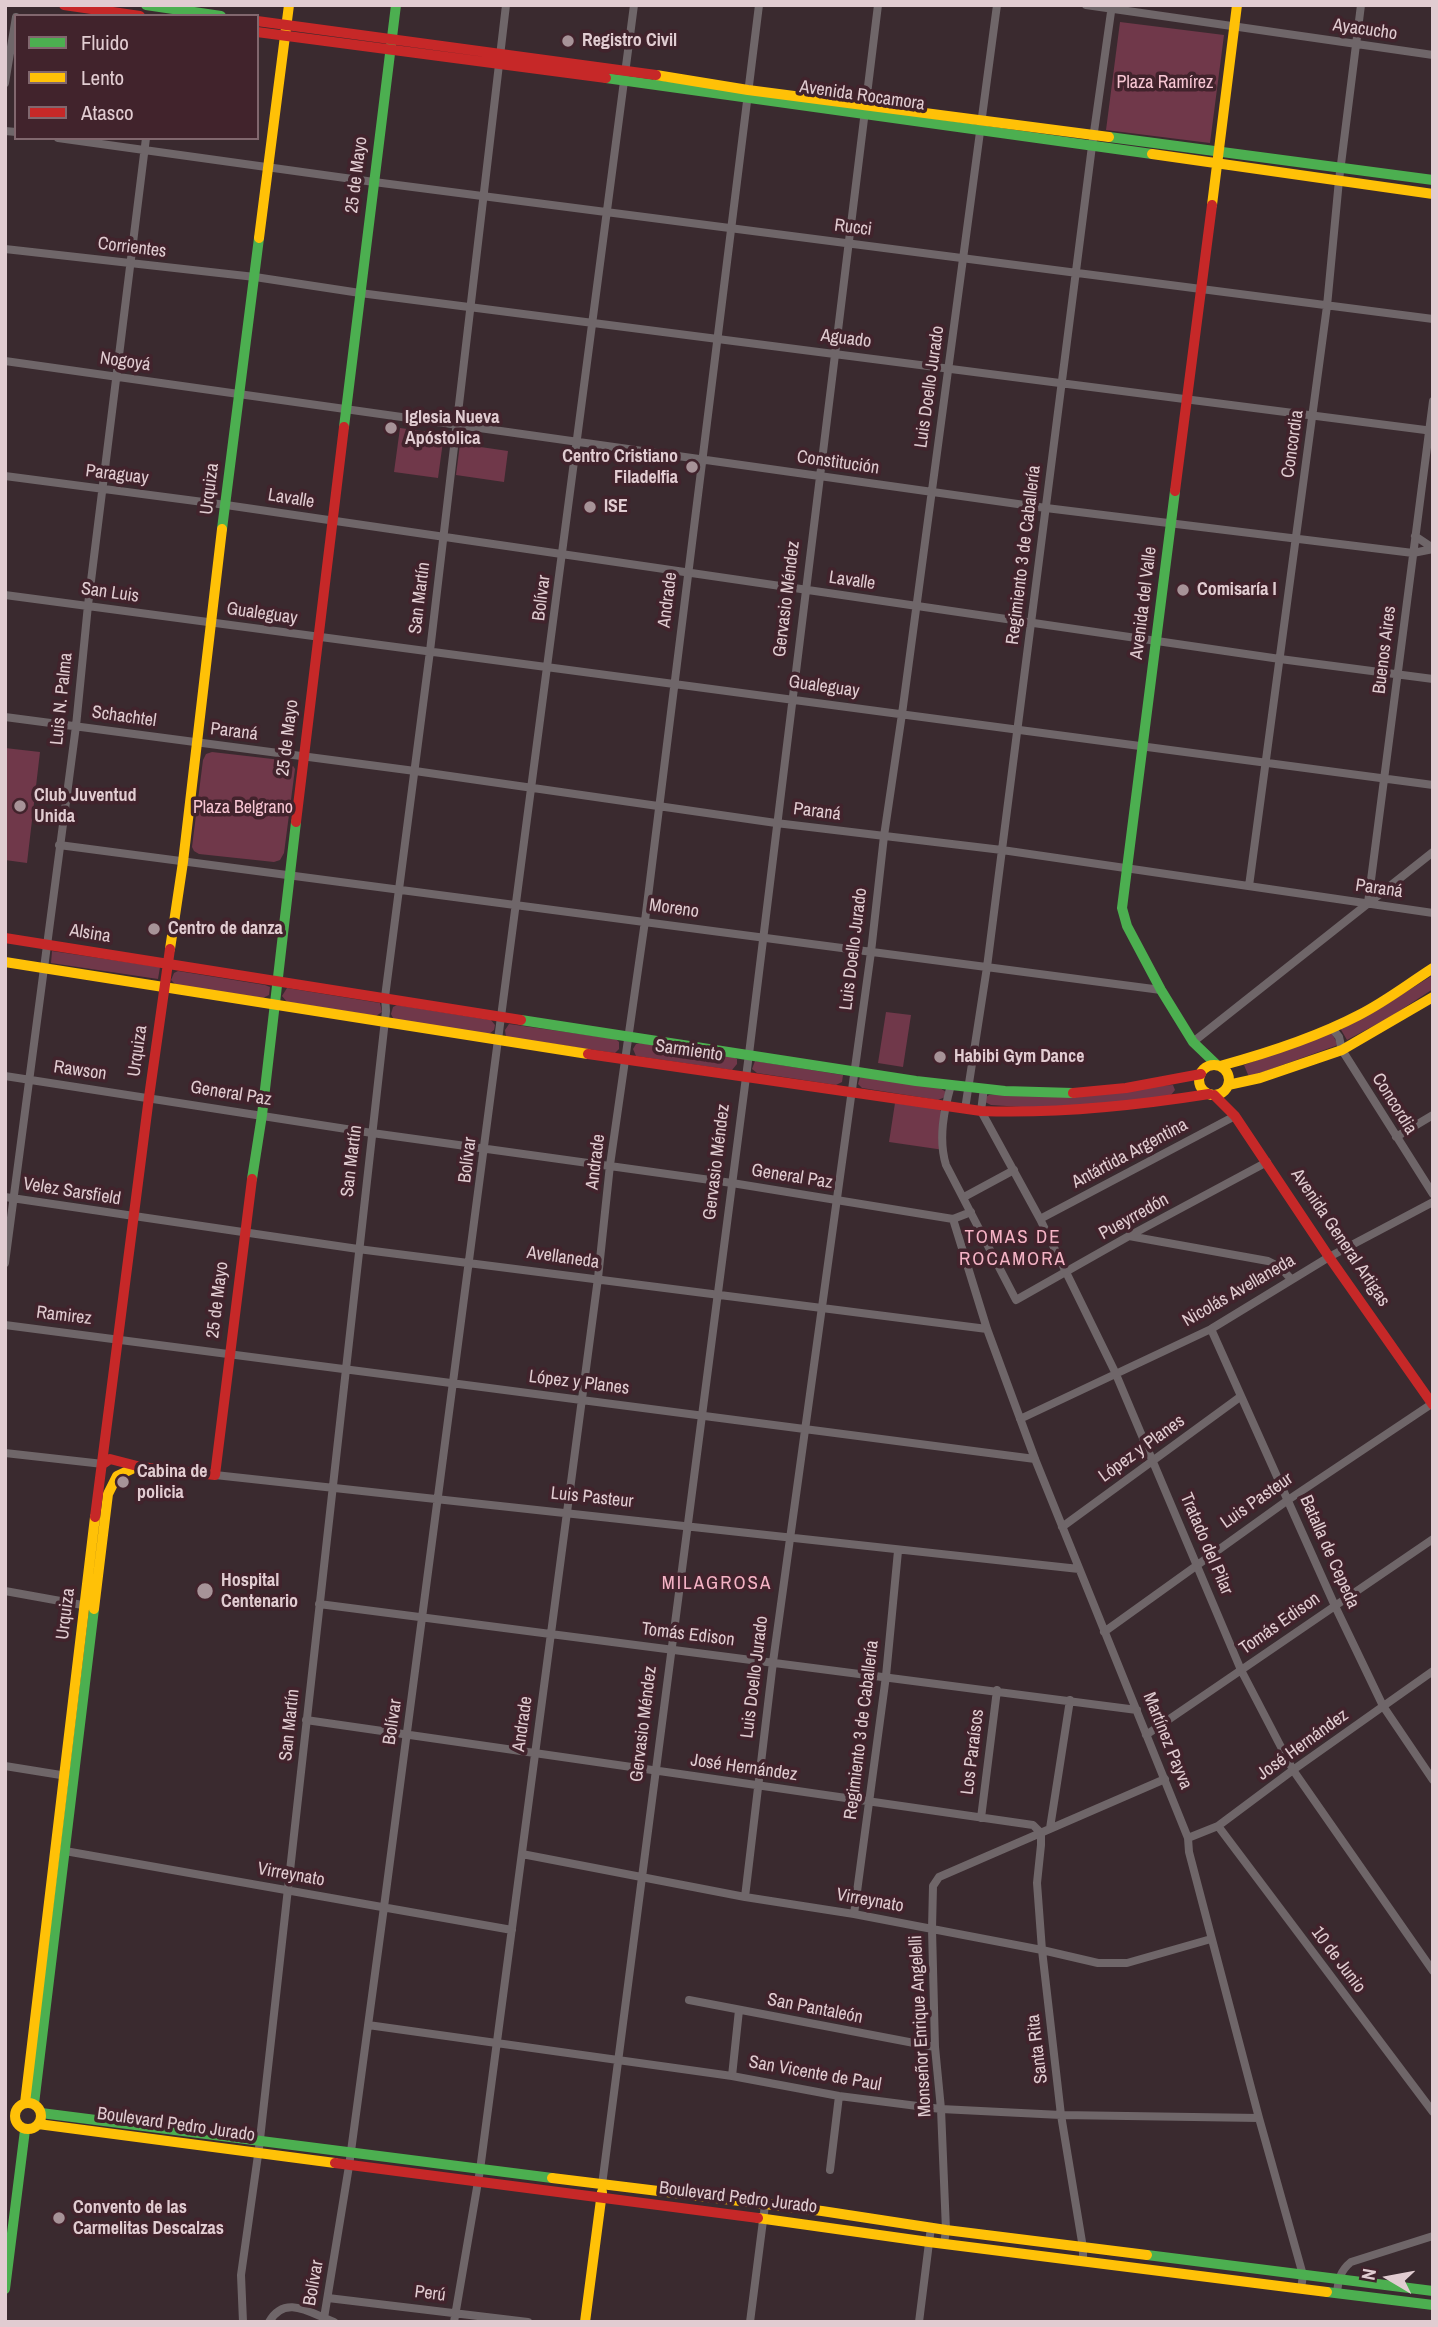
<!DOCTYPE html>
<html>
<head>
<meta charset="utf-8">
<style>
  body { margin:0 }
  #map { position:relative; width:1438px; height:2327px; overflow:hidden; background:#3a2a2f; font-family:"Archivo Narrow",sans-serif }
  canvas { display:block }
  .frame { position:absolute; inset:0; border:7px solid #e1ccd1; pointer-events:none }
  .legend { position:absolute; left:14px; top:14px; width:245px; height:126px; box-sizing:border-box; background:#41232c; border:2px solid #81676e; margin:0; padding:9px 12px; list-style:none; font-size:21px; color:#e1ccd1 }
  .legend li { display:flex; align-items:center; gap:14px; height:35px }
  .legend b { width:35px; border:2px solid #81676e }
  .north { position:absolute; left:1354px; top:2243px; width:70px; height:70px; -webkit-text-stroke:5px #41232c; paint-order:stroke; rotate:280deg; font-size:19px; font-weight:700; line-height:28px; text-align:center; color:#e1ccd1 }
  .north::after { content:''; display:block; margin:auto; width:24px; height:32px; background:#e1ccd1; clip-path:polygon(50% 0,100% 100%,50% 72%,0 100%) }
</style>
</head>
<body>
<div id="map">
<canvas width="1438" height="2327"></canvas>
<div class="frame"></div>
<ul class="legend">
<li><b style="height:9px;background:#4caf50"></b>Fluido</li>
<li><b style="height:9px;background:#ffc107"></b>Lento</li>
<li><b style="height:9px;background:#c62828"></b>Atasco</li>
</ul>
<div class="north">N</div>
</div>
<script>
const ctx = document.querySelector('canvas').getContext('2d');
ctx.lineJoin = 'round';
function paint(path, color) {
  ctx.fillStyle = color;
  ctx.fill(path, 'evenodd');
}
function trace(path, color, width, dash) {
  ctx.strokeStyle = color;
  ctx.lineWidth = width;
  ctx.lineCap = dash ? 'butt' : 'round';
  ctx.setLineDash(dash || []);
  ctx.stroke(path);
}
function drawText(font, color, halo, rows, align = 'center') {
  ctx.font = font + ' "Archivo Narrow",sans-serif';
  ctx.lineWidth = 7;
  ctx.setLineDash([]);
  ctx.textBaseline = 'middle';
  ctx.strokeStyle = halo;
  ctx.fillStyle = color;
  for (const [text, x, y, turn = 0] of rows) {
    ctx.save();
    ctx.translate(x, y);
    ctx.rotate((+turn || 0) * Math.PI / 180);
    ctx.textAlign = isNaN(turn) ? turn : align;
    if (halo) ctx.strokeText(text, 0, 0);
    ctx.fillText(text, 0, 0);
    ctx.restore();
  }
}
paint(new Path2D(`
  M 1120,22 L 1224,35 L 1210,143 L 1106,130 Z
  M 400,428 L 444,434 L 438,478 L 394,472 Z
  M 460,444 L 508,451 L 504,482 L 456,475 Z
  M 5,748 L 40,752 L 27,863 L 5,860 Z
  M 212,752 L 290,761 L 295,769 L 284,853 L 280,860 L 274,862 L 199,854 L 194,851 L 192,847 L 203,760 L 206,754 Z
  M 52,951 L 160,967 L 158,979 L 51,963 Z
  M 178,971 L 265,985 L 270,987 L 269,995 L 263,998 L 176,985 L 171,980 L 174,973 Z
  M 1433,975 L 1433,989 L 1390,1017 L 1347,1040 L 1340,1028 L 1385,1005 Z
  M 287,988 L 380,1003 L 382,1012 L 376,1016 L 287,1002 L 282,996 Z
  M 397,1005 L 491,1020 L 495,1025 L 494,1030 L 489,1034 L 394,1020 L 391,1014 L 393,1007 Z
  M 886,1012 L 911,1015 L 903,1067 L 878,1063 Z
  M 509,1024 L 616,1039 L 619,1042 L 619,1049 L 615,1053 L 506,1037 L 505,1030 Z
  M 1331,1032 L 1338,1045 L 1249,1077 L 1244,1065 Z
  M 640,1043 L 733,1057 L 737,1059 L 737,1064 L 732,1070 L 636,1056 L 633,1049 L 636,1044 Z
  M 755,1061 L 843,1075 L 842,1082 L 836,1085 L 757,1073 L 752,1069 Z
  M 860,1077 L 940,1088 L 946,1092 L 945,1097 L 938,1100 L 862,1088 L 858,1084 Z
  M 1173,1085 L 1175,1090 L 1171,1095 L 1119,1104 L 1052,1109 L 991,1105 L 985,1102 L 986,1097 L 989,1095 Z
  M 895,1103 L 939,1109 L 945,1115 L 944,1150 L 889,1142 Z`), '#70384a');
trace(new Path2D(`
  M 1086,5 L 1433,55
  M 5,83 L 16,17
  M 5,131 L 16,132
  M 58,138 L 374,182 L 1433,319
  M 5,249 L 255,277 L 360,293 L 1433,431
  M 5,361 L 1046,508 L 1413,553 L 1433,549
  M 5,476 L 226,505 L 1280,659 L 1433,679
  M 1415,536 L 1433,548
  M 5,595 L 1433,785
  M 5,717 L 415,771 L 776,823 L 1002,850 L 1433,913
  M 59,845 L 1161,990
  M 1249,886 L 1327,306 L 1339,180 L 1361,5
  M 1368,903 L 1433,401
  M 1332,1028 L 1339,1037 L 1342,1050 L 1433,1194
  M 1193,1042 L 1433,852
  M 5,1076 L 372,1133 L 732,1183 L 953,1219 L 971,1212
  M 951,1085 C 944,1110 938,1139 946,1165 L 1016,1300 L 1129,1236 L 1267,1162
  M 984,1088 L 981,1111 L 1040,1219 L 1115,1372 L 1241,1670 L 1293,1770 L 1433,1971
  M 965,1109 L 987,967 L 1092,146 L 1112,5
  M 1396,1137 L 1433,1115
  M 5,1197 L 358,1249 L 987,1329
  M 964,1197 L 1014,1170
  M 953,1219 L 987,1329 L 1035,1459 L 1188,1838 L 1189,1852 L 1259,2118 L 1303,2275 L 1301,2289
  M 1040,1219 L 1235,1116
  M 1129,1236 L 1268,1261 L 1280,1267 L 1291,1279
  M 5,1263 L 76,726 L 88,605 L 146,138
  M 5,1325 L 1035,1459
  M 1211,1329 L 1335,1606 L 1383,1706 L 1433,1780
  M 1020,1419 L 1211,1329 L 1329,1257 L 1433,1202
  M 5,1453 L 103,1464
  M 215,1475 L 1079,1569
  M 1062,1527 L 1240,1397
  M 5,1591 L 88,1606
  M 319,1604 L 1137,1710
  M 1104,1632 L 1288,1500 L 1433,1403
  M 306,1720 L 1033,1825 L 1041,1833
  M 1146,1735 L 1433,1539
  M 5,1766 L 67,1776
  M 981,1818 L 997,1690
  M 1218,1826 L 1433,2112
  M 1050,1828 L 1070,1700
  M 1041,1833 L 1041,1845 L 1037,1883 L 1042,1950 L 1061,2115 L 1083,2248 L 1083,2261
  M 1188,1838 L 1218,1826 L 1293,1770 L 1433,1671
  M 65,1851 L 512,1930
  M 522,1854 L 745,1897 L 854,1914 L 1042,1950 L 1098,1963 L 1127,1963 L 1211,1939
  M 745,1897 L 773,1662 L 871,952 L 884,836 L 902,714 L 997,5
  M 854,1914 L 886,1676 L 898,1551
  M 689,2000 L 935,2047
  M 368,2025 L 732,2076 L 839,2096 L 941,2109 L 1061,2115 L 1259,2118
  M 732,2076 L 739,2010
  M 830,2170 L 839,2096
  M 602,2185 L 749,1054 L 878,5
  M 944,2244 L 946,2230 L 941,2109 L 935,2047 L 932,1929 L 933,1886 L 939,1877 L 1165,1779
  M 1337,2294 C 1338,2280 1340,2271 1351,2262 L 1433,2236
  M 328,2298 L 528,2322
  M 324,2318 L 349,2166 L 384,1907 L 634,5
  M 243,2322 L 241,2275 L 259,2148 L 386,1011 L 385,997 L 430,651 L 506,5
  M 269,2322 C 285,2294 310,2313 334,2322
  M 454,2322 L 480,2170 L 598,1278 L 610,1165 L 645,921 L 759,5
  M 750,2322 L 765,2205
  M 919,2322 L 931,2227`), '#6f6669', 8);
trace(new Path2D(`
  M 146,5 L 221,16
  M 606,78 L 1152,154
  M 1109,137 L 1433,180
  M 344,427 L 396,5
  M 1175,491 L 1122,908 L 1127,926 L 1161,990 L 1193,1042 L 1217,1065
  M 222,529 L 259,238
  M 521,1020 L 916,1081 L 1005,1091 L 1073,1093
  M 252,1179 L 262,1115 L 296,822
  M 34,2104 L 94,1609
  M 41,2113 L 552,2178
  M 1147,2255 L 1433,2291
  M 5,2289 L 25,2130
  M 1327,2292 L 1433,2305`), '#4caf50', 10);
trace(new Path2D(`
  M 656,75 L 748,90 L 1109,137
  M 1152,154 L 1433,194
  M 1212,205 L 1237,5
  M 259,238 L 289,5
  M 170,949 L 183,862 L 222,529
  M 5,962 L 588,1054
  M1199 1080a15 15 0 1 1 30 0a15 15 0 1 1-30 0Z
  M 1220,1066 C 1268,1053 1315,1038 1359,1015 C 1385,1002 1408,984 1433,968
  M 1228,1085 L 1260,1078 L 1342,1050 L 1433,997
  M 94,1609 L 108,1494 L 117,1476 L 134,1468
  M15 2116a13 13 0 1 1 26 0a13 13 0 1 1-26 0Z
  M 25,2103 L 95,1517
  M 38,2124 L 335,2163
  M 552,2178 L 822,2211 L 946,2230 L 1147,2255
  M 758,2218 L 929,2242 L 1327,2292
  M 585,2322 L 602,2192`), '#ffc107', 10);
trace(new Path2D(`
  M 64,5 L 140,16
  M 257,21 L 656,75
  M 257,32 L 606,78
  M 1175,491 L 1212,205
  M 296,822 L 344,427
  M 5,938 L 521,1020
  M 588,1054 L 981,1111 C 1058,1114 1133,1106 1209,1094
  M 1073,1093 L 1126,1088 L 1201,1074
  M 1214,1095 L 1235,1116 L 1329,1257 L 1433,1405
  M 103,1464 L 110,1459 L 141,1467 L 215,1475 L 252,1179
  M 95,1517 L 149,1097 L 170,949
  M 335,2163 L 758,2218`), '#c62828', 10);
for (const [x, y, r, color] of [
  [568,41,7,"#a79398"],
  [391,428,7,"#a79398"],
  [692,467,7,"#a79398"],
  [590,507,7,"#a79398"],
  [1183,590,7,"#a79398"],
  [20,806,7,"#a79398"],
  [154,929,7,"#a79398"],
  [940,1057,7,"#a79398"],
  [123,1482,7,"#a79398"],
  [205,1591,9,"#a79398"],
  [59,2218,7,"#a79398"]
]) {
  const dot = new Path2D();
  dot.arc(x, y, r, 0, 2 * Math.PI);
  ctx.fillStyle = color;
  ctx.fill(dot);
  trace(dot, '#41232c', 2.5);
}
drawText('18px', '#e1ccd1', '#41232c', [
  ["Ayacucho",1365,30,8],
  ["Avenida Rocamora",862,96,8],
  ["25 de Mayo",357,175,-83],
  ["Rucci",853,228,7],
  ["Corrientes",132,248,7],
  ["Aguado",846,339,7],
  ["Nogoyá",125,362,8],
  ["Luis Doello Jurado",930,387,-82],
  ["Concordia",1293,444,-82],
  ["Constitución",838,463,8],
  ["Paraguay",117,475,7],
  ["Urquiza",210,489,-83],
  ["Lavalle",291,499,9],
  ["Regimiento 3 de Caballería",1024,555,-83],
  ["Lavalle",852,581,8],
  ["San Luis",110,593,8],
  ["San Martín",420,598,-83],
  ["Bolívar",542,598,-83],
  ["Gervasio Méndez",787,599,-83],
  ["Andrade",668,600,-83],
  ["Avenida del Valle",1144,603,-83],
  ["Gualeguay",262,614,8],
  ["Buenos Aires",1385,650,-83],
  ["Gualeguay",824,687,8],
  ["Luis N. Palma",62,699,-84],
  ["Schachtel",124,717,8],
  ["Paraná",234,732,7],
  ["25 de Mayo",288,738,-83],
  ["Paraná",817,812,7],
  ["Paraná",1379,889,8],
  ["Moreno",674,909,8],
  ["Alsina",90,934,9],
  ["Luis Doello Jurado",854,949,-83],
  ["Urquiza",138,1051,-82],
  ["Sarmiento",689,1051,8],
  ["Rawson",80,1071,8],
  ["General Paz",231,1094,9],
  ["Concordia",1394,1104,58],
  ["Antártida Argentina",1130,1154,-28],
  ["Bolívar",468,1160,-83],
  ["San Martín",352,1161,-83],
  ["Andrade",596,1162,-83],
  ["Gervasio Méndez",717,1162,-83],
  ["General Paz",792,1177,9],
  ["Velez Sarsfield",72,1192,9],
  ["Pueyrredón",1134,1217,-29],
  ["Avenida General Artigas",1340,1238,56],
  ["Avellaneda",563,1258,8],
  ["Nicolás Avellaneda",1239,1291,-30],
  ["25 de Mayo",218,1300,-83],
  ["Ramirez",64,1316,7],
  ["López y Planes",579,1383,7],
  ["López y Planes",1142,1449,-36],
  ["Luis Pasteur",592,1498,6],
  ["Luis Pasteur",1257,1501,-35],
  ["Tratado del Pilar",1206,1544,67],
  ["Batalla de Cepeda",1329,1552,66],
  ["Urquiza",66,1614,-83],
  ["Tomás Edison",1280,1624,-35],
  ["Tomás Edison",688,1635,7],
  ["Luis Doello Jurado",755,1677,-83],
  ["Bolívar",393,1722,-82],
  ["Andrade",523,1724,-82],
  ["Gervasio Méndez",644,1724,-83],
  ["San Martín",290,1725,-84],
  ["Regimiento 3 de Caballería",862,1730,-83],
  ["Martínez Payva",1167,1741,68],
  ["José Hernández",1303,1745,-36],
  ["Los Paraísos",973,1752,-83],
  ["José Hernández",744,1768,8],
  ["Virreynato",291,1875,10],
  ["Virreynato",870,1901,10],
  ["10 de Junio",1338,1960,53],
  ["San Pantaleón",815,2009,11],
  ["Monseñor Enrique Angelelli",921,2026,-93],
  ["Santa Rita",1038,2049,-97],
  ["San Vicente de Paul",815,2074,10],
  ["Boulevard Pedro Jurado",176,2125,8],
  ["Boulevard Pedro Jurado",738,2198,7],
  ["Bolívar",314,2283,-80],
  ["Perú",430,2294,7]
]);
drawText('bold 18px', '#e1ccd1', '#41232c', [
  ["Registro Civil",582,41],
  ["Iglesia Nueva",405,418],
  ["Apóstolica",405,439],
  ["Centro Cristiano",678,457,"right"],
  ["Filadelfia",678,478,"right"],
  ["ISE",604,507],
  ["Comisaría I",1197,590],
  ["Club Juventud",34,796],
  ["Unida",34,817],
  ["Centro de danza",168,929],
  ["Habibi Gym Dance",954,1057],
  ["Cabina de",137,1472],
  ["policia",137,1493],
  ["Hospital",221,1581],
  ["Centenario",221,1602],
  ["Convento de las",73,2208],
  ["Carmelitas Descalzas",73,2229]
], 'left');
drawText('18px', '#f8c7d4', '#41232c', [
  ["Plaza Ramírez",1165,83],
  ["Plaza Belgrano",243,808]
]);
ctx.letterSpacing = '2px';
drawText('19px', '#f5b3c5', '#41232c', [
  ["TOMAS DE",1013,1238],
  ["ROCAMORA",1013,1260],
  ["MILAGROSA",717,1584]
]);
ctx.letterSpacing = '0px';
</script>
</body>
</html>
